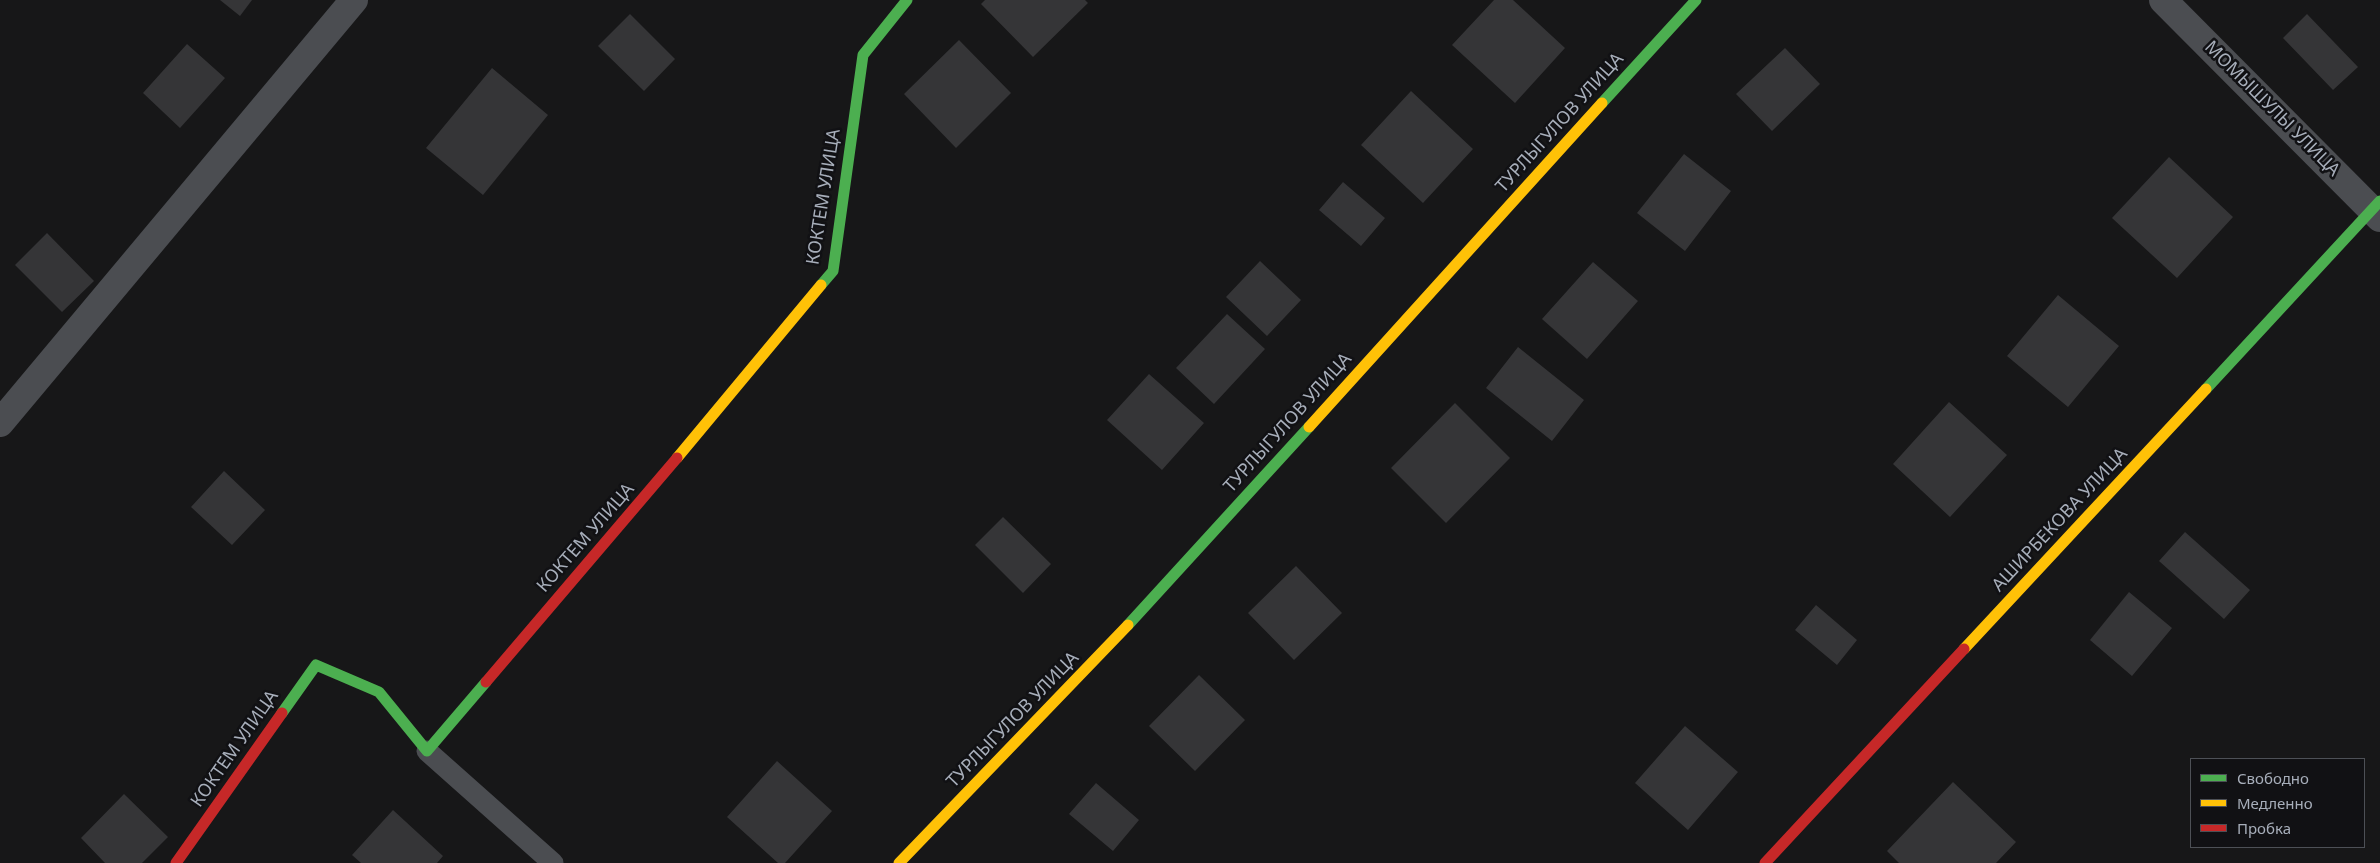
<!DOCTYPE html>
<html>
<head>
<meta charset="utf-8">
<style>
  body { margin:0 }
  #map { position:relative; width:2380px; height:863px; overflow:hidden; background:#171718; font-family:"Noto Sans",sans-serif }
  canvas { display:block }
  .legend { position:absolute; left:2190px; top:758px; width:175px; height:90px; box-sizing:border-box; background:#111114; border:1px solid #4d5056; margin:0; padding:6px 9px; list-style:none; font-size:15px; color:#a7aeba }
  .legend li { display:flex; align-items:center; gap:10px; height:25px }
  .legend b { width:25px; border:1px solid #4d5056 }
</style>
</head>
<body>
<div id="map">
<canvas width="2380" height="863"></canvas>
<ul class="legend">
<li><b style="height:6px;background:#4caf50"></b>Свободно</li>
<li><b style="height:6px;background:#ffc107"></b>Медленно</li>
<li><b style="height:6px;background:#c62828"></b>Пробка</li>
</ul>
</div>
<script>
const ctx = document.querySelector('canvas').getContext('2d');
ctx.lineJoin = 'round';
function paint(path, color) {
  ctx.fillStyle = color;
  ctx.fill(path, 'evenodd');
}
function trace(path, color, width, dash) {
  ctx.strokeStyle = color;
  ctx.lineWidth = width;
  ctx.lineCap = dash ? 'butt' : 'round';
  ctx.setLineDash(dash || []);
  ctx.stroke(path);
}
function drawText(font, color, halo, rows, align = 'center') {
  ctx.font = font + ' "Noto Sans",sans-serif';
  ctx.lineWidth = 5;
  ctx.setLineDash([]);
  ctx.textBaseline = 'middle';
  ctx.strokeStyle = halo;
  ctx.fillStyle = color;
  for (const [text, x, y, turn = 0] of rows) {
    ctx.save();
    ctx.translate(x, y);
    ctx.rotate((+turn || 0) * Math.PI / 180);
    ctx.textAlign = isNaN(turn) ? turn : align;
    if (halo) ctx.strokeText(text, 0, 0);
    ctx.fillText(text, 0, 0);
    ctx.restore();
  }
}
paint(new Path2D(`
  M 220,0 L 252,0 L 240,16 Z
  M 985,0 L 1085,0 L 1088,3 L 1033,57 L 981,4 Z
  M 1494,0 L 1513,0 L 1565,48 L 1515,103 L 1452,45 Z
  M 630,14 L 675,59 L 644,91 L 598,46 Z
  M 2307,14 L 2358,67 L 2333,90 L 2283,38 Z
  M 959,40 L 1011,93 L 956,148 L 904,94 Z
  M 187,44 L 225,78 L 180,128 L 143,93 Z
  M 1785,48 L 1820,84 L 1772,131 L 1736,94 Z
  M 492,68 L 548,115 L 483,195 L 426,148 Z
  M 1411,91 L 1473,149 L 1423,203 L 1361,145 Z
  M 1684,154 L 1731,191 L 1685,251 L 1637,213 Z
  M 2169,157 L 2233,217 L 2177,278 L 2112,218 Z
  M 1343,182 L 1385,218 L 1361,246 L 1319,210 Z
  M 47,233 L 94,281 L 62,312 L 15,265 Z
  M 1260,261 L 1301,300 L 1267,336 L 1226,297 Z
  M 1593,262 L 1638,301 L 1587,359 L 1542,319 Z
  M 2058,295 L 2119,346 L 2068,407 L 2007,356 Z
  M 1227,314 L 1265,349 L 1214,404 L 1176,368 Z
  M 1518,347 L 1584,400 L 1552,441 L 1486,388 Z
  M 1149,374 L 1204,423 L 1162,470 L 1107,420 Z
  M 1949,402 L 2007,455 L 1950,517 L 1893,464 Z
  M 1455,403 L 1510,458 L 1446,523 L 1391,468 Z
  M 224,471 L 265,510 L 232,545 L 191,507 Z
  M 1003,517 L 1051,564 L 1023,593 L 975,545 Z
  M 2185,532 L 2250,590 L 2224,619 L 2159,561 Z
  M 1296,566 L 1342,613 L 1294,660 L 1248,613 Z
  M 2129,592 L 2172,628 L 2132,676 L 2090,640 Z
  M 1816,605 L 1857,640 L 1837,665 L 1795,630 Z
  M 1199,675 L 1245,720 L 1195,771 L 1149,726 Z
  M 1685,726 L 1738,772 L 1688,830 L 1635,783 Z
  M 777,761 L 832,811 L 785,863 L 778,863 L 727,817 Z
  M 1953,782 L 2016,842 L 1996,863 L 1899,863 L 1887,851 Z
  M 1096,783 L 1139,820 L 1113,851 L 1069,814 Z
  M 124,794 L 168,837 L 142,863 L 105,863 L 81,838 Z
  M 393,810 L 443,856 L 437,863 L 361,863 L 352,855 Z`), '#353537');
trace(new Path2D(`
  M 427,751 L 553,863`), '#4b4d51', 21);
trace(new Path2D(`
  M 2163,0 L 2380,218
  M 0,423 L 354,0`), '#4b4d51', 28);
trace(new Path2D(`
  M 1602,103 L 1696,0
  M 821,285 L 833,271 L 863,55 L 907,0
  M 2206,389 L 2380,201
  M 1128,625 L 1309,427
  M 282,713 L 316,665 L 379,692 L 427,751 L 486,682`), '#4caf50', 11);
trace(new Path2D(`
  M 1309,427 L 1602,103
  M 677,458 L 821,285
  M 1964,649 L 2206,389
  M 899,863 L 1128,625`), '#ffc107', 11);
trace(new Path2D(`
  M 486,682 L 677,458
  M 176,863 L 282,713
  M 1765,863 L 1964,649`), '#c62828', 11);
drawText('18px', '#a7aeba', '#111114', [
  ["МОМЫШУЛЫ УЛИЦА",2272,109,45],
  ["ТУРЛЫГУЛОВ УЛИЦА",1560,123,-48],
  ["КОКТЕМ УЛИЦА",824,197,-81],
  ["ТУРЛЫГУЛОВ УЛИЦА",1288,423,-48],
  ["АШИРБЕКОВА УЛИЦА",2060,520,-47],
  ["КОКТЕМ УЛИЦА",586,538,-49],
  ["ТУРЛЫГУЛОВ УЛИЦА",1013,720,-46],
  ["КОКТЕМ УЛИЦА",235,749,-55]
]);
</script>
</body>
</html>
